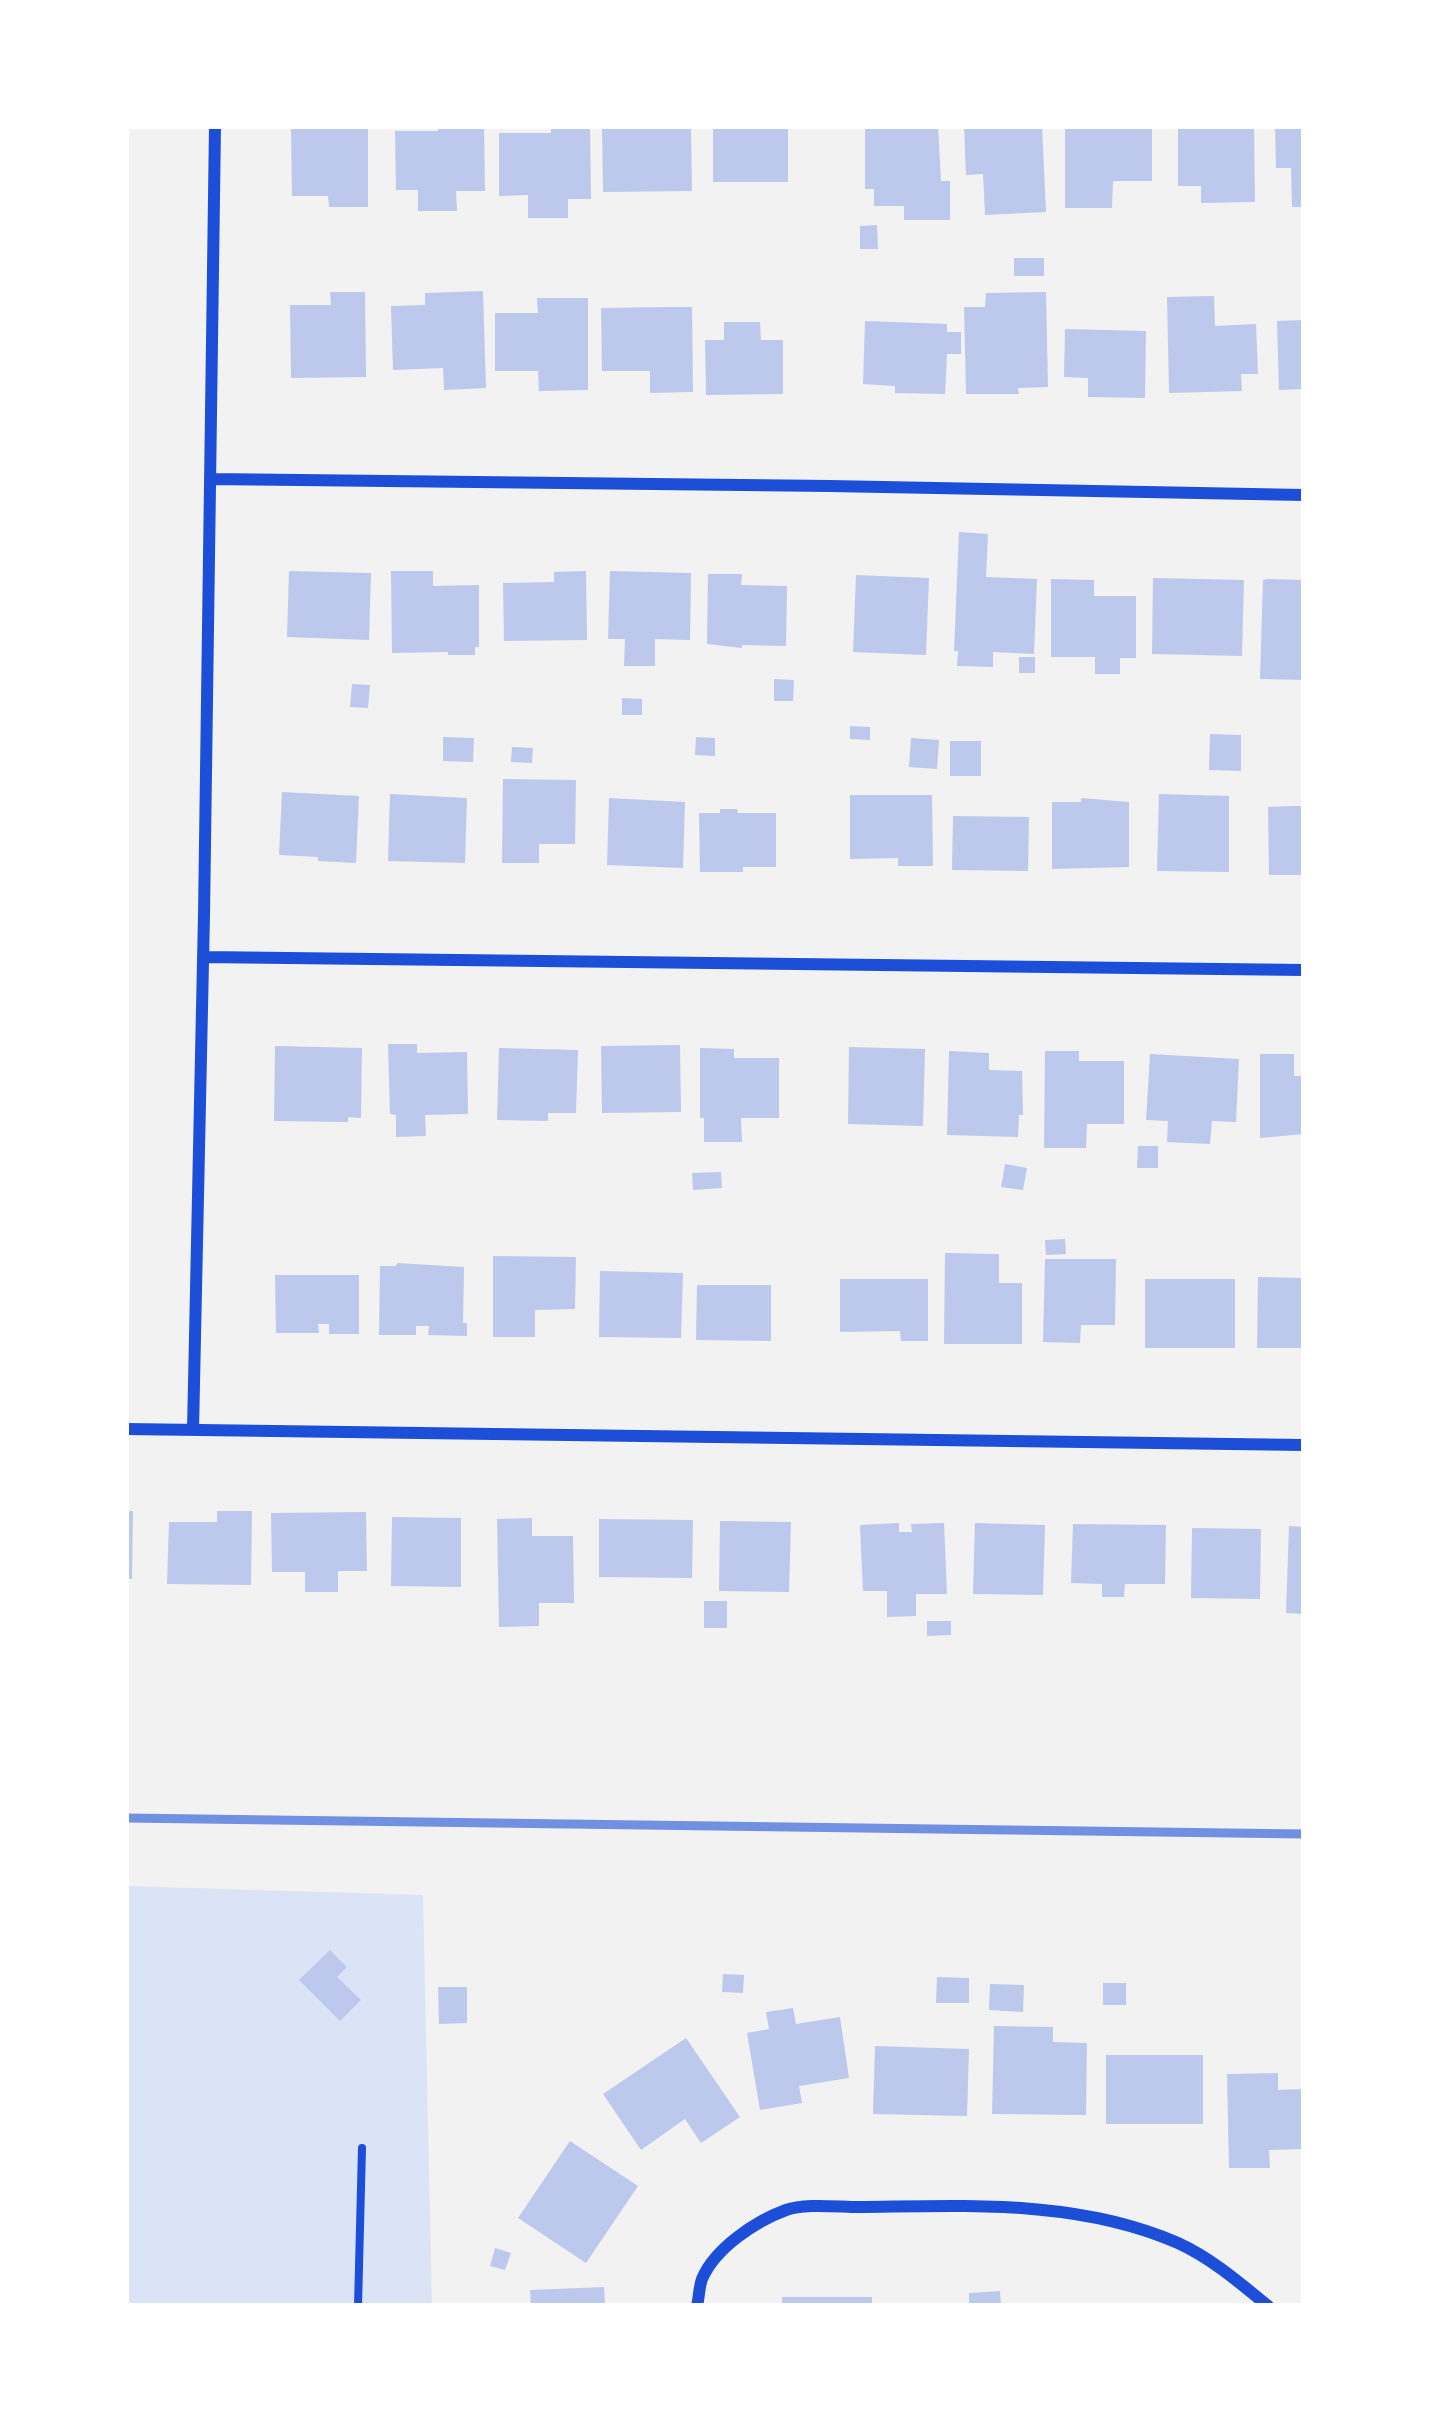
<!DOCTYPE html>
<html>
<head>
<meta charset="utf-8">
<style>
  body { margin:0 }
  #map { position:relative; width:1430px; height:2432px; overflow:hidden; background:#f2f2f2; font-family:"Exo 2",sans-serif }
  canvas { display:block }
  .frame { position:absolute; inset:0; border:129px solid #fff; pointer-events:none }
</style>
</head>
<body>
<div id="map">
<canvas width="1430" height="2432"></canvas>
<div class="frame"></div>
</div>
<script>
const ctx = document.querySelector('canvas').getContext('2d');
ctx.lineJoin = 'round';
function paint(path, color) {
  ctx.fillStyle = color;
  ctx.fill(path, 'evenodd');
}
function trace(path, color, width, dash) {
  ctx.strokeStyle = color;
  ctx.lineWidth = width;
  ctx.lineCap = dash ? 'butt' : 'round';
  ctx.setLineDash(dash || []);
  ctx.stroke(path);
}
paint(new Path2D(`
  M 126,1886 L 423,1895 L 432,2306 L 126,2306 Z`), '#dbe4f7');
paint(new Path2D(`
  M 291,126 L 368,128 L 368,207 L 329,207 L 328,196 L 292,196 Z
  M 438,126 L 484,126 L 485,191 L 456,191 L 457,211 L 418,211 L 418,190 L 396,190 L 395,131 L 438,131 Z
  M 551,126 L 590,126 L 591,199 L 568,199 L 568,218 L 528,218 L 528,195 L 499,196 L 499,133 L 551,133 Z
  M 648,126 L 691,126 L 692,191 L 603,192 L 602,129 L 648,128 Z
  M 713,126 L 788,126 L 788,182 L 713,182 Z
  M 865,126 L 938,126 L 941,181 L 950,181 L 950,220 L 904,220 L 904,206 L 874,206 L 874,189 L 865,189 Z
  M 964,126 L 1042,126 L 1046,212 L 985,215 L 983,174 L 966,175 Z
  M 1065,126 L 1142,126 L 1142,129 L 1152,129 L 1152,181 L 1113,181 L 1112,208 L 1065,208 Z
  M 1178,126 L 1254,126 L 1255,202 L 1201,203 L 1201,186 L 1178,186 Z
  M 1275,126 L 1304,126 L 1304,207 L 1292,207 L 1291,168 L 1276,168 Z
  M 877,225 L 878,249 L 860,249 L 860,226 Z
  M 1014,258 L 1044,258 L 1044,276 L 1014,276 Z
  M 483,291 L 486,388 L 444,390 L 443,368 L 393,370 L 391,306 L 425,305 L 425,293 Z
  M 330,292 L 365,292 L 366,377 L 291,378 L 290,305 L 331,305 Z
  M 1046,292 L 1048,387 L 1018,388 L 1019,394 L 966,394 L 964,307 L 985,307 L 986,293 Z
  M 1214,296 L 1215,326 L 1256,324 L 1258,374 L 1241,374 L 1242,391 L 1169,393 L 1167,297 Z
  M 537,298 L 588,298 L 588,390 L 539,391 L 538,371 L 495,371 L 495,313 L 538,313 Z
  M 668,307 L 692,307 L 693,392 L 650,393 L 650,371 L 602,371 L 601,308 Z
  M 1304,320 L 1304,389 L 1279,390 L 1277,321 Z
  M 865,321 L 947,324 L 947,332 L 961,332 L 961,354 L 947,354 L 945,394 L 895,393 L 895,386 L 863,384 Z
  M 724,322 L 760,322 L 761,340 L 783,340 L 783,394 L 706,395 L 705,340 L 724,340 Z
  M 1065,329 L 1146,331 L 1145,398 L 1088,397 L 1088,378 L 1064,377 Z
  M 959,532 L 988,534 L 986,577 L 1037,579 L 1034,654 L 993,652 L 993,667 L 957,666 L 958,651 L 954,651 Z
  M 289,571 L 371,573 L 369,640 L 287,637 Z
  M 391,571 L 433,571 L 433,586 L 479,585 L 479,647 L 475,647 L 475,655 L 448,655 L 448,652 L 392,653 Z
  M 586,571 L 587,640 L 504,641 L 503,583 L 554,582 L 554,572 Z
  M 610,571 L 691,573 L 690,640 L 655,639 L 655,666 L 624,666 L 625,639 L 608,639 Z
  M 708,574 L 742,574 L 741,585 L 787,586 L 786,646 L 742,645 L 742,648 L 707,644 Z
  M 856,575 L 929,578 L 926,655 L 853,652 Z
  M 1153,578 L 1244,580 L 1242,656 L 1152,654 Z
  M 1051,579 L 1094,580 L 1094,596 L 1136,596 L 1136,658 L 1120,658 L 1120,674 L 1095,674 L 1095,657 L 1051,657 Z
  M 1268,579 L 1304,580 L 1304,680 L 1260,679 L 1263,580 Z
  M 1019,657 L 1035,657 L 1035,673 L 1019,673 Z
  M 774,679 L 794,680 L 793,701 L 774,701 Z
  M 352,684 L 370,685 L 368,708 L 350,707 Z
  M 622,698 L 642,699 L 642,715 L 622,715 Z
  M 850,726 L 870,727 L 870,740 L 850,739 Z
  M 1210,734 L 1241,735 L 1241,771 L 1209,770 Z
  M 443,737 L 474,738 L 473,762 L 443,761 Z
  M 696,737 L 715,738 L 715,756 L 695,755 Z
  M 911,738 L 939,740 L 937,769 L 909,767 Z
  M 950,741 L 981,741 L 981,776 L 950,776 Z
  M 512,747 L 533,748 L 532,763 L 511,762 Z
  M 503,779 L 576,780 L 575,844 L 539,844 L 539,863 L 502,863 Z
  M 282,792 L 359,796 L 356,863 L 318,861 L 318,857 L 279,855 Z
  M 390,794 L 467,798 L 465,863 L 388,861 Z
  M 1159,794 L 1229,796 L 1229,872 L 1157,871 Z
  M 850,795 L 932,795 L 933,866 L 898,866 L 898,858 L 850,859 Z
  M 609,798 L 685,802 L 683,868 L 607,865 Z
  M 1081,798 L 1129,802 L 1129,867 L 1052,869 L 1052,802 L 1081,802 Z
  M 1293,806 L 1304,806 L 1304,875 L 1269,875 L 1268,807 Z
  M 720,809 L 737,809 L 738,813 L 776,813 L 776,867 L 743,867 L 743,872 L 700,872 L 699,813 L 720,813 Z
  M 953,816 L 1029,817 L 1028,871 L 952,870 Z
  M 388,1044 L 417,1044 L 417,1053 L 467,1052 L 468,1114 L 425,1115 L 426,1136 L 396,1137 L 396,1115 L 390,1114 Z
  M 680,1045 L 681,1112 L 602,1113 L 601,1046 Z
  M 275,1046 L 362,1048 L 361,1118 L 348,1117 L 348,1122 L 274,1121 Z
  M 849,1047 L 925,1049 L 923,1126 L 848,1124 Z
  M 499,1048 L 578,1050 L 576,1113 L 548,1113 L 548,1121 L 497,1120 Z
  M 700,1048 L 734,1049 L 734,1058 L 779,1058 L 779,1118 L 741,1118 L 742,1142 L 704,1142 L 704,1118 L 700,1118 Z
  M 949,1051 L 989,1053 L 989,1070 L 1022,1071 L 1023,1115 L 1019,1115 L 1018,1137 L 947,1135 Z
  M 1045,1051 L 1079,1051 L 1079,1061 L 1124,1061 L 1124,1124 L 1087,1124 L 1086,1148 L 1044,1148 Z
  M 1150,1054 L 1239,1059 L 1236,1122 L 1212,1121 L 1210,1144 L 1167,1142 L 1168,1121 L 1146,1120 Z
  M 1260,1054 L 1294,1054 L 1294,1076 L 1304,1076 L 1304,1134 L 1260,1138 Z
  M 1138,1146 L 1158,1146 L 1158,1168 L 1137,1168 Z
  M 1005,1164 L 1027,1168 L 1023,1190 L 1001,1187 Z
  M 721,1172 L 722,1188 L 693,1190 L 692,1173 Z
  M 1065,1239 L 1066,1254 L 1046,1255 L 1045,1240 Z
  M 945,1253 L 999,1254 L 999,1283 L 1022,1283 L 1022,1344 L 944,1344 Z
  M 493,1256 L 576,1257 L 575,1309 L 535,1310 L 535,1337 L 493,1337 Z
  M 1045,1259 L 1116,1259 L 1115,1325 L 1081,1325 L 1080,1343 L 1043,1342 Z
  M 397,1263 L 464,1267 L 463,1323 L 467,1323 L 467,1336 L 428,1335 L 429,1326 L 416,1326 L 416,1335 L 379,1335 L 380,1266 L 396,1266 Z
  M 600,1271 L 683,1273 L 681,1338 L 599,1337 Z
  M 275,1275 L 359,1275 L 359,1334 L 329,1334 L 329,1324 L 318,1324 L 319,1333 L 276,1333 Z
  M 1258,1277 L 1304,1278 L 1304,1348 L 1257,1348 Z
  M 840,1279 L 928,1279 L 928,1341 L 901,1341 L 900,1331 L 840,1332 Z
  M 1145,1279 L 1235,1279 L 1235,1348 L 1145,1348 Z
  M 697,1285 L 771,1285 L 771,1341 L 696,1340 Z
  M 126,1511 L 133,1511 L 132,1579 L 126,1579 Z
  M 217,1511 L 252,1511 L 251,1585 L 167,1584 L 169,1522 L 217,1522 Z
  M 366,1512 L 367,1571 L 338,1571 L 338,1592 L 305,1592 L 305,1572 L 272,1572 L 271,1513 Z
  M 392,1517 L 461,1518 L 461,1587 L 391,1586 Z
  M 532,1518 L 532,1536 L 573,1536 L 574,1603 L 539,1603 L 539,1626 L 499,1627 L 497,1519 Z
  M 599,1519 L 693,1520 L 692,1578 L 599,1577 Z
  M 720,1521 L 791,1522 L 789,1592 L 719,1591 Z
  M 899,1523 L 899,1532 L 912,1532 L 911,1524 L 944,1523 L 947,1594 L 916,1594 L 916,1616 L 887,1617 L 887,1591 L 863,1591 L 860,1525 Z
  M 975,1523 L 1045,1525 L 1043,1595 L 973,1594 Z
  M 1073,1524 L 1166,1525 L 1165,1584 L 1125,1584 L 1124,1597 L 1102,1597 L 1102,1584 L 1071,1583 Z
  M 1289,1526 L 1304,1527 L 1304,1614 L 1286,1613 Z
  M 1192,1528 L 1261,1529 L 1260,1599 L 1191,1598 Z
  M 704,1601 L 727,1601 L 727,1628 L 704,1628 Z
  M 927,1621 L 951,1621 L 951,1635 L 927,1636 Z
  M 330,1950 L 347,1967 L 337,1977 L 361,2000 L 340,2021 L 299,1980 Z
  M 723,1974 L 744,1975 L 743,1993 L 722,1992 Z
  M 937,1977 L 969,1978 L 969,2003 L 936,2003 Z
  M 1103,1983 L 1126,1983 L 1126,2005 L 1103,2005 Z
  M 990,1984 L 1024,1985 L 1023,2012 L 989,2010 Z
  M 438,1987 L 467,1987 L 467,2023 L 439,2024 Z
  M 793,2008 L 796,2024 L 840,2017 L 849,2078 L 799,2086 L 802,2103 L 760,2110 L 747,2033 L 769,2029 L 766,2012 Z
  M 994,2026 L 1053,2027 L 1053,2042 L 1087,2043 L 1086,2115 L 992,2114 Z
  M 686,2038 L 740,2117 L 701,2143 L 685,2119 L 641,2150 L 603,2094 Z
  M 875,2046 L 969,2049 L 967,2116 L 873,2114 Z
  M 1106,2055 L 1203,2055 L 1203,2124 L 1106,2124 Z
  M 1278,2073 L 1278,2090 L 1304,2089 L 1304,2149 L 1269,2150 L 1270,2168 L 1229,2168 L 1227,2074 Z
  M 570,2141 L 638,2186 L 586,2263 L 518,2218 Z
  M 495,2248 L 511,2253 L 505,2270 L 490,2266 Z
  M 604,2287 L 605,2306 L 531,2306 L 530,2290 Z
  M 1000,2291 L 1001,2306 L 969,2306 L 969,2293 Z
  M 782,2297 L 872,2297 L 872,2306 L 782,2306 Z`), '#bdc9ec');
trace(new Path2D(`
  M 358,2306 L 362,2148`), '#1d4ed8', 8);
trace(new Path2D(`
  M 210,479 L 830,486 L 1304,495
  M 203,957 L 1304,970
  M 126,1429 L 1304,1445
  M 193,1430 L 204,915 L 215,126
  M 697,2306 C 699,2298 699,2287 702,2279 C 715,2248 756,2221 786,2210 C 804,2203 839,2207 859,2207 C 965,2206 1078,2199 1178,2243 C 1211,2258 1240,2283 1268,2306`), '#1d4ed8', 12);
trace(new Path2D(`
  M 126,1818 L 1304,1834`), '#7290e2', 9);
</script>
</body>
</html>
